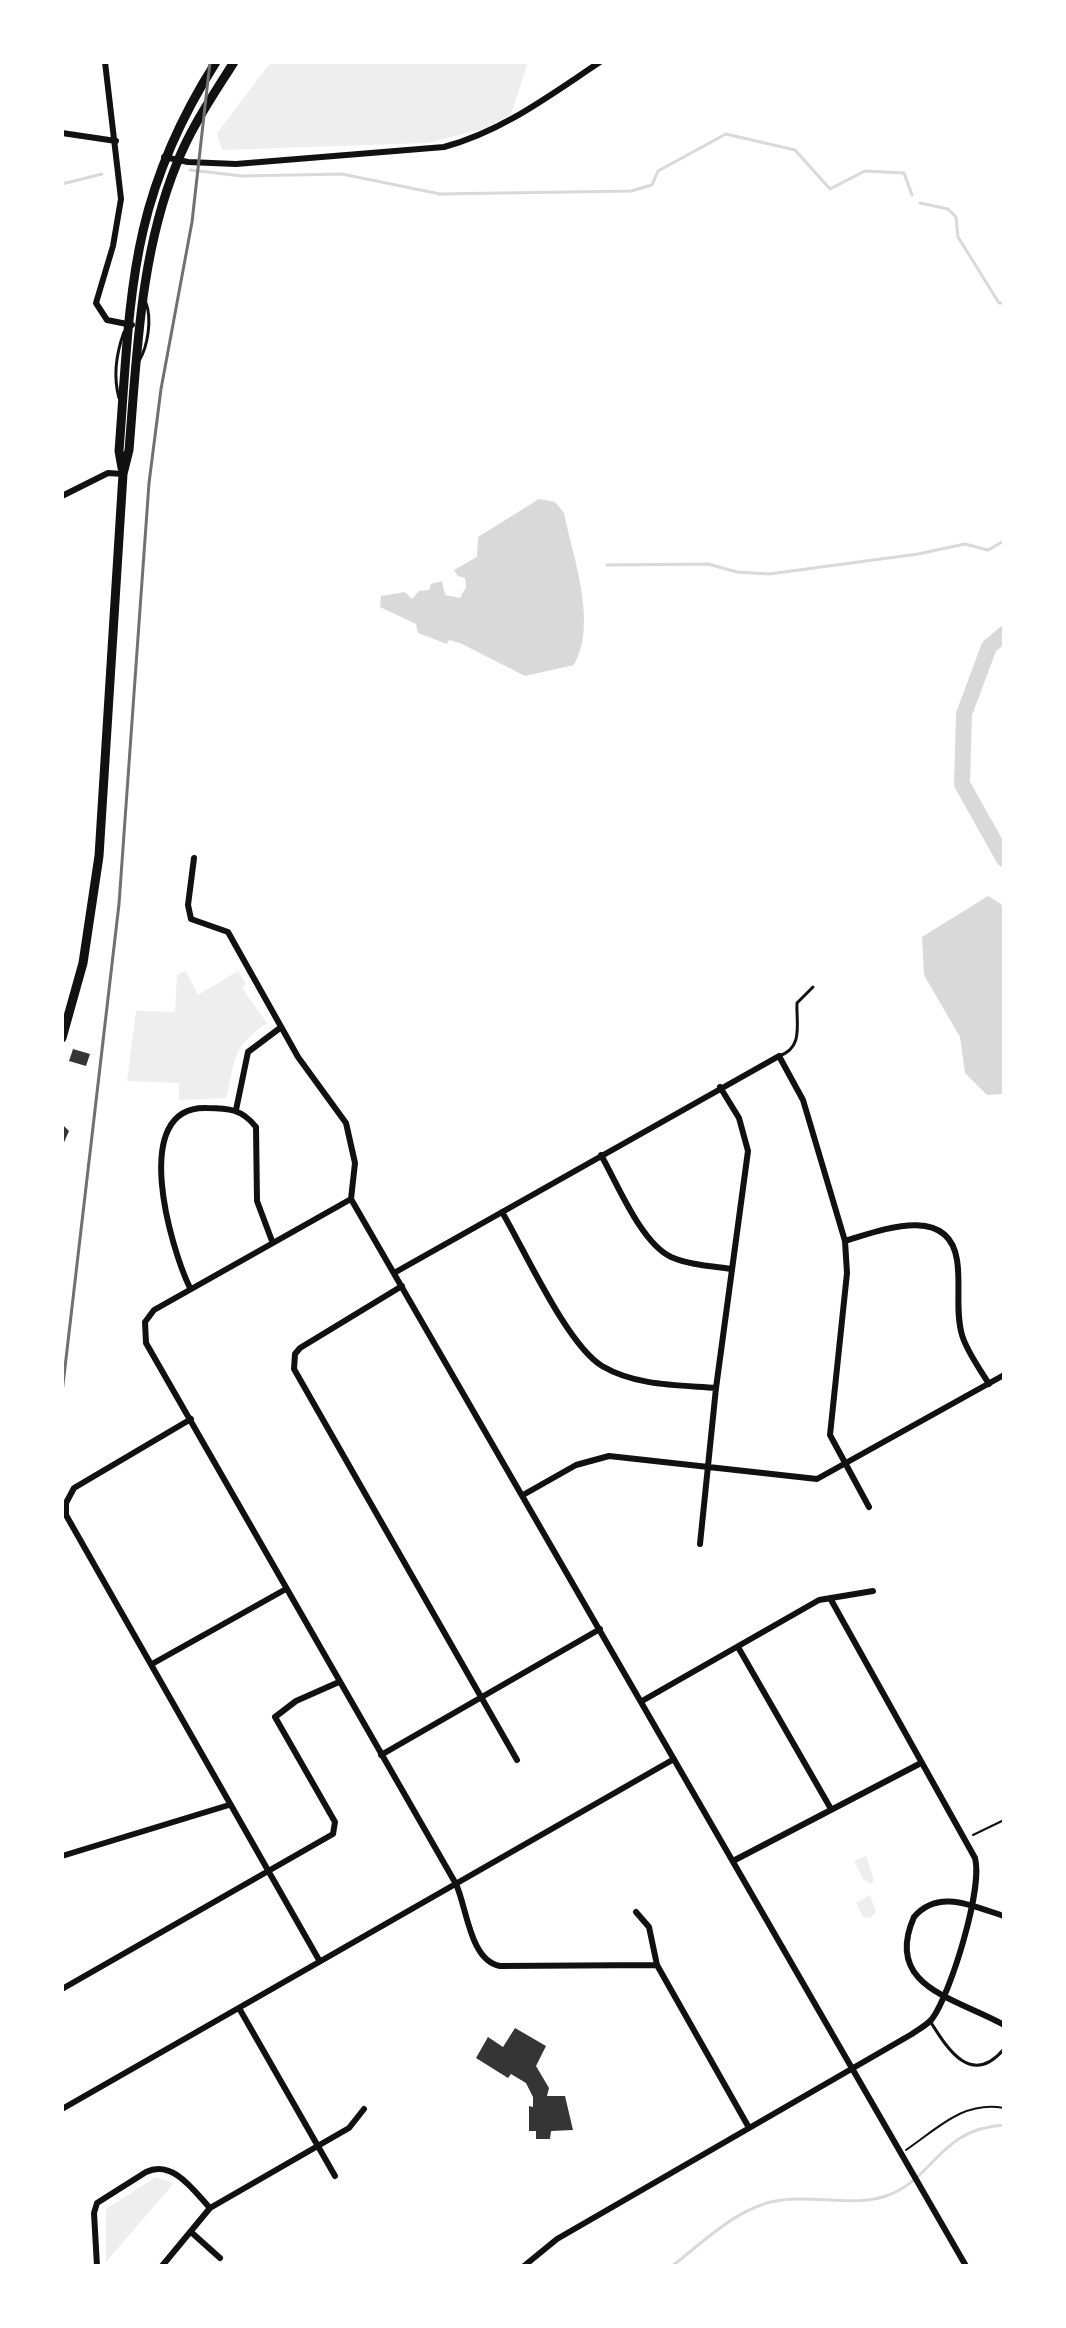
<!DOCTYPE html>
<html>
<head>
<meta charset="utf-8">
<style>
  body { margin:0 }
  #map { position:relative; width:1066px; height:2328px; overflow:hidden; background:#fff; font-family:Roboto,sans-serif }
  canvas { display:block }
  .frame { position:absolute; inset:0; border:64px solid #fff; pointer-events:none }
</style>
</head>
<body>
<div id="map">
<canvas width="1066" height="2328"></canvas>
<div class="frame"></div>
</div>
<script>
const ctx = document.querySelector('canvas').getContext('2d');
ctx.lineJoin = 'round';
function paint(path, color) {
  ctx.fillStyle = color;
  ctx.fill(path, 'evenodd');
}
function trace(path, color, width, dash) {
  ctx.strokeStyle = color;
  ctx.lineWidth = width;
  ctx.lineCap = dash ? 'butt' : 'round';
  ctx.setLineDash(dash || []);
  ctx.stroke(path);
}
paint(new Path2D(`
  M 271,62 L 528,62 L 511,114 L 483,129 L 428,143 L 222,150 L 217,133 Z
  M 186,971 L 198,995 L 238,971 L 246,984 L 242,988 L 267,1023 C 231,1048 236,1059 226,1098 L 179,1100 L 179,1083 L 127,1081 L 136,1011 L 175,1012 L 177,975 Z
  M 866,1856 L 874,1880 L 871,1884 L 863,1879 L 854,1861 Z
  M 870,1895 L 876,1912 L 870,1918 L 863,1917 L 856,1903 Z
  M 156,2177 L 174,2183 L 106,2262 L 106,2209 Z`), '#eee');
paint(new Path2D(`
  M 539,499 L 555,502 L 564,513 C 573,558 598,623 574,665 L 525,676 L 460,643 L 449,640 L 447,644 L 418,633 L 416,624 L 380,607 L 381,596 L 405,592 L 412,599 L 419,591 L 429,590 L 431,584 L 442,581 L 445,595 L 460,598 L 466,587 L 465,578 L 458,576 L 454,570 L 477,557 L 478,537 Z
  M 988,896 L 1001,904 L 1004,912 L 1004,1094 L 987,1095 L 965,1073 L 960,1037 L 924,975 L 922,937 Z`), '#d9d9d9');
trace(new Path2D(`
  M 190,170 L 242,176 L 342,174 L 440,194 L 631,191 L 652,185 L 658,171 L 726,134 L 795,150 L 830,189 L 865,171 L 904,173 L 912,195
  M 62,184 L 102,174
  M 920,203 L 948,209 L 956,217 L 958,237 L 999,303 L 1004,303
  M 607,565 L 708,564 L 737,572 L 769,574 L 918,554 L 965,544 L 988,550 L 1004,541
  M 672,2266 C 705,2241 739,2205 782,2200 C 815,2195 854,2207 886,2196 C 935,2179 938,2129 1004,2125`), '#d9d9d9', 3);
trace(new Path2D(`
  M 1004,634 L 989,647 L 964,714 L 962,784 L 1004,859`), '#d9d9d9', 16);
paint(new Path2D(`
  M 73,1049 L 90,1054 L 86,1066 L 69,1061 Z
  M 62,1124 L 69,1131 L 62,1147 Z
  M 515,2028 L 546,2046 L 536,2066 L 549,2088 L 547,2096 L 565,2096 L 573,2130 L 551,2131 L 550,2139 L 536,2139 L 536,2131 L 529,2131 L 529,2106 L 533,2107 L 533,2097 L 526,2083 L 511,2074 L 508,2078 L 476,2058 L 488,2037 L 503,2047 Z`), '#353535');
trace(new Path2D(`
  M 973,1835 L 1004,1820
  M 906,2150 C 936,2130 963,2100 1004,2108`), '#111', 2);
trace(new Path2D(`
  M 139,361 C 148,346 152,319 146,303
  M 119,398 C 113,376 116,354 124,332
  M 779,1056 C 804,1048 796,1023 797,1003 L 813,987
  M 930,2021 C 947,2048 971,2088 1004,2049`), '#111', 3);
trace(new Path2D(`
  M 105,62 L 121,199 L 113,246 L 96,303 L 107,320 L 132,325
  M 62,133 L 116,141
  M 164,157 L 188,162 L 236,164 L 444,147 C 503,131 550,95 600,62
  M 62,496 L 108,473 L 123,474
  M 194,858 L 188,905 L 191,919 L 228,932 L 298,1057 L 346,1123 L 355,1163 L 351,1199 L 966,2266
  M 236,1110 L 248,1052 L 280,1028
  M 601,1155 C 617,1183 641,1243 671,1257 C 690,1265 711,1266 732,1269
  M 351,1199 L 154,1310 L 145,1322 L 146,1343 L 456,1884 C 467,1908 470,1961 500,1966 L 657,1965 L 748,2126
  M 502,1212 C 524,1249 567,1345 602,1366 C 636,1386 678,1385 716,1388
  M 845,1241 C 879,1231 948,1203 957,1260 C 961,1284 955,1311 962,1335 C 967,1352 980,1369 989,1384
  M 394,1273 L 779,1056 L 803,1100 L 845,1241 L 847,1273 L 830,1435 L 869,1507
  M 402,1286 L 300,1348 L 295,1354 L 294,1369 L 517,1760
  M 190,1288 C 171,1249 128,1105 207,1108 C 228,1108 242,1109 256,1127 L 257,1201 L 272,1241
  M 191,1419 L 74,1488 L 66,1503 L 66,1515 L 319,1960
  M 523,1495 L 576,1465 L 609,1456 L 817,1479 L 1004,1375
  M 700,1544 L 716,1388 L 748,1151 L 739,1118 L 720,1087
  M 738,1647 L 831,1809
  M 152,1664 L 286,1589
  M 642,1701 L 819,1600 L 873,1591
  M 381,1755 L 600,1629
  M 62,1856 L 229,1805
  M 733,1861 L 921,1763
  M 636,1912 L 649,1927 L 657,1965
  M 1004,1916 C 974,1907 939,1888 914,1917 C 883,1987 956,1998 1004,2025
  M 62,1989 L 333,1834 L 335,1822 L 275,1717 L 296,1701 L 339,1682
  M 239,2008 L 335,2176
  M 62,2109 L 674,1759
  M 191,2232 L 220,2258
  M 97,2266 L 94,2213 L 97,2203 L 146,2172 C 173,2159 194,2191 210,2208
  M 162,2266 L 210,2208 L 349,2128 L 364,2109
  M 524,2266 L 557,2239 L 912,2034 C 919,2029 927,2025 932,2019 C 951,1993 983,1888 975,1858 L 830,1598`), '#111', 6);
trace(new Path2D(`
  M 122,468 L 119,451 C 131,295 128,200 216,62
  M 62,1038 L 83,963 L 99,856 L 123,474 L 129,450 C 137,354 140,253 177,163 C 191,127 214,94 234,62`), '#111', 9);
trace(new Path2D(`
  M 62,1393 L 119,904 L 149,483 L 161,389 L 192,222 L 210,62`), '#707070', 3);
</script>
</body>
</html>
